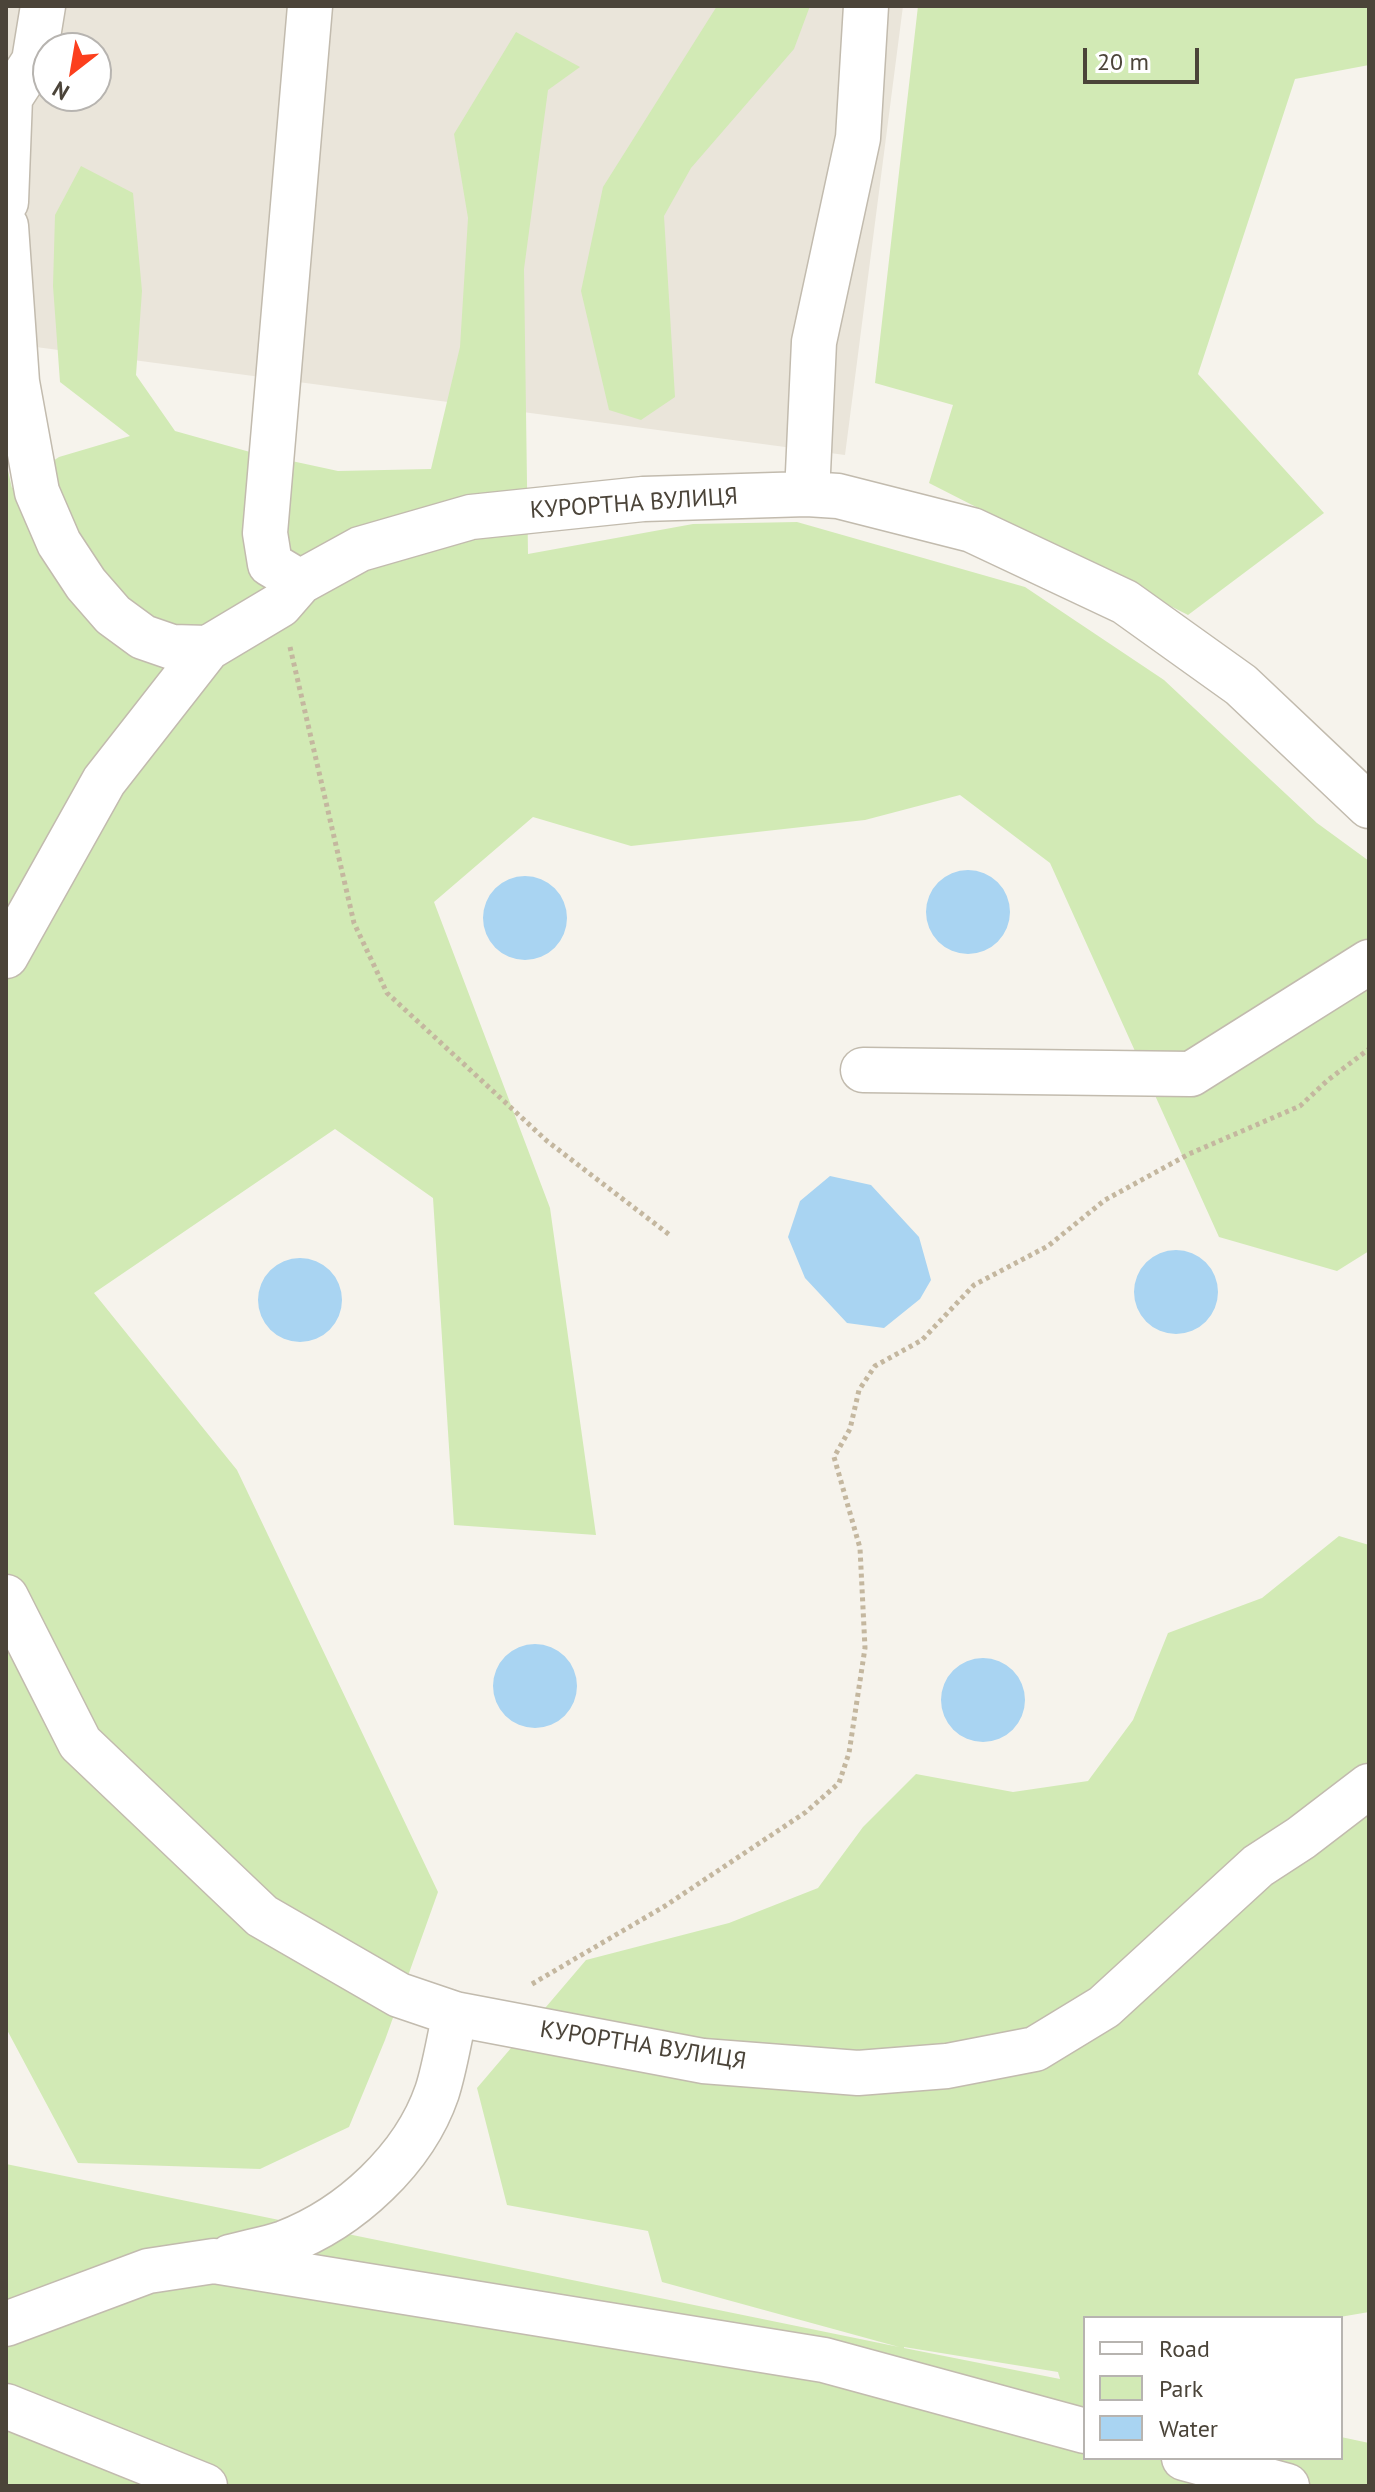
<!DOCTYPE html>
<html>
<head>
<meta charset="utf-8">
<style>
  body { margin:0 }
  #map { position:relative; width:1375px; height:2492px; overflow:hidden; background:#f6f3ec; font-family:"PT Sans",sans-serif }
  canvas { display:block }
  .frame { position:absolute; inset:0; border:8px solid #4b4439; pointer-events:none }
  .legend { position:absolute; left:1083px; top:2316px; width:260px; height:144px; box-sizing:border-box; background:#fff; border:2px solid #b7b4b0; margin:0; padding:10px 14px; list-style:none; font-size:24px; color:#4b4439 }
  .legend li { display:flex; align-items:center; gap:16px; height:40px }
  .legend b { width:40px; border:2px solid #b7b4b0 }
  .north { position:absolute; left:32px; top:32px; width:80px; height:80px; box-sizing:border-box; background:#fff; border:2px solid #b7b4b0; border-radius:50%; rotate:211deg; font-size:22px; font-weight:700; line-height:32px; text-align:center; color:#4b4439 }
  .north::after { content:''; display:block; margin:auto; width:28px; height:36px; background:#fc3f1d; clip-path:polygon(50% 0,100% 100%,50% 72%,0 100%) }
  .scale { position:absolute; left:1083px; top:48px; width:116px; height:36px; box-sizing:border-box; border:4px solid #4b4439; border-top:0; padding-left:10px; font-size:24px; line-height:28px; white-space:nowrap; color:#4b4439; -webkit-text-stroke:6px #fff; paint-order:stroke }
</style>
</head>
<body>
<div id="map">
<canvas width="1375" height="2492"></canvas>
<div class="frame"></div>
<ul class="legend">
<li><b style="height:10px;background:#fff"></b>Road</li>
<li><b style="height:22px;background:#d2eab5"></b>Park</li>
<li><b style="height:22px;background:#a9d4f2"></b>Water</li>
</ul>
<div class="north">N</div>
<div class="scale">20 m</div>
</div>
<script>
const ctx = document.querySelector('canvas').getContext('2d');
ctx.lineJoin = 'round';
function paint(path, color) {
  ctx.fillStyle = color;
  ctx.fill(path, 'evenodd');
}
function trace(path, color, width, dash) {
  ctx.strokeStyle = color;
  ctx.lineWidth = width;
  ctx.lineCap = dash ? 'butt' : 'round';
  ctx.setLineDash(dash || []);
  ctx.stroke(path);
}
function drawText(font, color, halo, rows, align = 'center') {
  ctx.font = font + ' "PT Sans",sans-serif';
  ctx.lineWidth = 8;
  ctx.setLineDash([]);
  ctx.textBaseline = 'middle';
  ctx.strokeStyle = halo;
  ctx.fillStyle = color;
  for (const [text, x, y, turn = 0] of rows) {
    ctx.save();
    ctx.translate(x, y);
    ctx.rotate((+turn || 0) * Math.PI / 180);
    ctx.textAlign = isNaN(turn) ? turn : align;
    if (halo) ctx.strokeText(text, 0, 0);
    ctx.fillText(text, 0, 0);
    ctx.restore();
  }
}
paint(new Path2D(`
  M 6,6 L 903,6 L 845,455 L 6,343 ZM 48,48 L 96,48 L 96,96 L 48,96 Z`), '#eae5da');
paint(new Path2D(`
  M 717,6 L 810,6 L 794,49 L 691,168 L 664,216 L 675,397 L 641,420 L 609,410 L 581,291 L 603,187 Z
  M 918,6 L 1369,6 L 1369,65 L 1295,79 L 1198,374 L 1324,513 L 1188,615 L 929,483 L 953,405 L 875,383 Z
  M 516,32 L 580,67 L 548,90 L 524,269 L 528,554 L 693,524 L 797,522 L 1025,587 L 1164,680 L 1317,823 L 1369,861 L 1369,1251 L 1337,1271 L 1219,1237 L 1050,863 L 960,795 L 865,820 L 631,846 L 533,817 L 434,902 L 550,1208 L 596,1535 L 454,1525 L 433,1198 L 335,1129 L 94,1293 L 237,1470 L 438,1892 L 385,2040 L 349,2127 L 260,2169 L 78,2163 L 6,2028 L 6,462 L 12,488 L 59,457 L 130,436 L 60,382 L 53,286 L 55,215 L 81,166 L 133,193 L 142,291 L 136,375 L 175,431 L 250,452 L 338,471 L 431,469 L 460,347 L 468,218 L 454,134 Z
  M 1339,1536 L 1369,1545 L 1369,2312 L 1334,2318 L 1085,2318 L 1085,2458 L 1341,2458 L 1341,2437 L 1369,2443 L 1369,2486 L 6,2486 L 6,2164 L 899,2347 L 662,2282 L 648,2231 L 507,2205 L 477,2088 L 586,1960 L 729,1923 L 818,1888 L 863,1827 L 916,1774 L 1013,1792 L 1088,1781 L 1133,1720 L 1168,1633 L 1262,1598 ZM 904,2347 L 1058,2372 L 1060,2379 L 904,2348 Z`), '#d2eab5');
paint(new Path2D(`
  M926 912a42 42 0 1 1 84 0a42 42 0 1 1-84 0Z
  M483 918a42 42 0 1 1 84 0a42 42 0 1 1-84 0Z
  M 830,1176 L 871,1185 L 919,1237 L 931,1280 L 920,1299 L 884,1328 L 847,1323 L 805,1278 L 788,1237 L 800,1201 Z
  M1134 1292a42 42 0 1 1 84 0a42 42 0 1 1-84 0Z
  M258 1300a42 42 0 1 1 84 0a42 42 0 1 1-84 0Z
  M493 1686a42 42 0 1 1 84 0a42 42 0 1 1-84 0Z
  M941 1700a42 42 0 1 1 84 0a42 42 0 1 1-84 0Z`), '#a9d4f2');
const minor = new Path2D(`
  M 6,202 L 10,98 L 34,61 L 43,6
  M 6,226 L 17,382 L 37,492 L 59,543 L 86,584 L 113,615 L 143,637 L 172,647 L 208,648
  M 807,494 L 814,342 L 858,138 L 866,6
  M 300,582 L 270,564 L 265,533 L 310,6
  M 6,956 L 104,781 L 208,648 L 280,605 L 300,582 L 360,549 L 471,517 L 643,499 L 807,494 L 838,496 L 972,530 L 1125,602 L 1241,685 L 1369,806
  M 863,1070 L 1191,1074 L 1369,962
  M 6,1597 L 80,1743 L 262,1916 L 399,1995 L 455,2014 L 703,2061 L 858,2073 L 947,2066 L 1035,2049 L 1104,2007 L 1258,1866 L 1301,1838 L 1369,1786
  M 230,2257 C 248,2252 266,2249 284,2243 C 350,2218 414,2159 437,2092 C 445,2067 449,2039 455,2014
  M 6,2324 L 148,2271 L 214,2261 L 824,2360 L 1085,2431
  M 6,2406 L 205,2486
  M 1184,2458 L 1287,2486`);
trace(minor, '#c2bbae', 47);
trace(new Path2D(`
  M 290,647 L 354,923 L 387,993 L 547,1141 L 671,1236
  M 532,1984 L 665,1906 L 806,1812 L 839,1783 L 849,1753 L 865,1648 L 860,1548 L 834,1457 L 850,1429 L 859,1390 L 875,1366 L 922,1340 L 974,1285 L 1048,1246 L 1105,1200 L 1189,1154 L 1300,1106 L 1328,1080 L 1369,1049`), '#c4b79f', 5, [4, 4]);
trace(minor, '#fff', 44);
drawText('24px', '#4b4439', '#fff', [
  ["КУРОРТНА ВУЛИЦЯ",634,504,-4],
  ["КУРОРТНА ВУЛИЦЯ",643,2046,9]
]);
</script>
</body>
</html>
